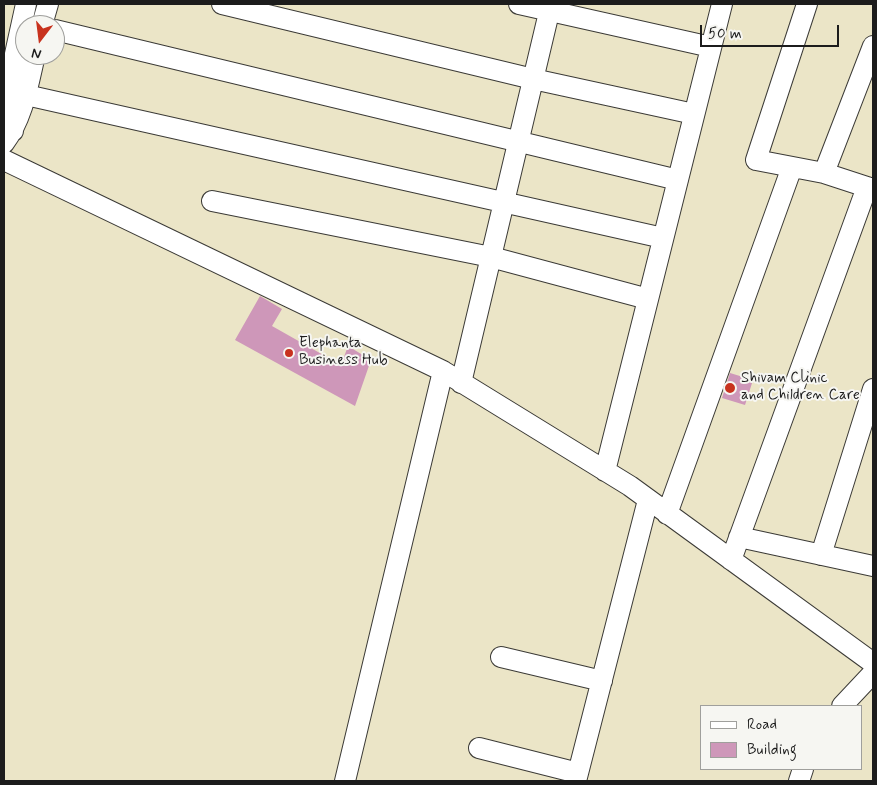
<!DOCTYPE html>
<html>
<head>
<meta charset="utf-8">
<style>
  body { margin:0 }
  #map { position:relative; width:877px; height:785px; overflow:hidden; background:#ebe5c7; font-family:Mynerve,sans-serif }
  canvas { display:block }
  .frame { position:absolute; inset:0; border:5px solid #1c1c1c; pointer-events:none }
  .legend { position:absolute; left:700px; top:705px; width:162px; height:65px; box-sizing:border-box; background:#f6f6f2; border:1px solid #9f9f9c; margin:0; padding:6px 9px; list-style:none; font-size:15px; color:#1c1c1c }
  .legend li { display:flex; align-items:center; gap:10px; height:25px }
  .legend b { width:25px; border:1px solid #9f9f9c }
  .north { position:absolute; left:15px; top:15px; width:50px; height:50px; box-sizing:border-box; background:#f6f6f2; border:1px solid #9f9f9c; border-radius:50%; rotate:195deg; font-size:14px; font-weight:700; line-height:20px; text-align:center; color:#1c1c1c }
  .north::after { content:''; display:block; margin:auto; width:18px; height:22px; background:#c8321e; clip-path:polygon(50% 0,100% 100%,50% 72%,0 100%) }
  .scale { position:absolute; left:700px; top:25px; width:139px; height:22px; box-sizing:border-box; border:2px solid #1c1c1c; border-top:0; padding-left:6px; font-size:15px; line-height:18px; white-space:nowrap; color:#1c1c1c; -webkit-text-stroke:4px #f6f6f2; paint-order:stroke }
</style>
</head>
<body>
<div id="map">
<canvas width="877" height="785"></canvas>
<div class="frame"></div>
<ul class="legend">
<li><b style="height:6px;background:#fff"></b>Road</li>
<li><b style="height:14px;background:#ce97b9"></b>Building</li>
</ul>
<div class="north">N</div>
<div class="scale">50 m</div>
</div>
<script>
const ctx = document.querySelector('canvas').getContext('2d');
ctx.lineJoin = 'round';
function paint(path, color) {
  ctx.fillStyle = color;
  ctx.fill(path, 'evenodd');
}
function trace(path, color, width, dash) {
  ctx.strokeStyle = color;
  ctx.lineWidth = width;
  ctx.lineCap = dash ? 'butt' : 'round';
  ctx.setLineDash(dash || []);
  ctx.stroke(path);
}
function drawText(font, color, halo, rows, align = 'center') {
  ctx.font = font + ' Mynerve,sans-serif';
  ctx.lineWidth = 4;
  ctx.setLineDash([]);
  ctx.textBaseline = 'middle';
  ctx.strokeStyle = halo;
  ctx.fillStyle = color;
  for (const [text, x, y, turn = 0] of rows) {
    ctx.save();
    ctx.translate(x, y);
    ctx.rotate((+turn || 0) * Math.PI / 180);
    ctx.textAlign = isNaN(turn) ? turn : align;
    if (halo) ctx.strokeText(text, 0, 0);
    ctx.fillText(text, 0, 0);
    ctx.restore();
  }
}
paint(new Path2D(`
  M 260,296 L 282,309 L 272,326 L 341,365 L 348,346 L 371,360 L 355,406 L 235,340 Z
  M 730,373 L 753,380 L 745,405 L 722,398 Z`), '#ce97b9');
const minor = new Path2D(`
  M 222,4 L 533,79 L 694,114
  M 519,4 L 711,47
  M 807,4 L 756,160 L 824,173 L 873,189
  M 42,25 L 48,4
  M 55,30 L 678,180
  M 26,95 L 663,238
  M 13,131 L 6,95 L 26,4
  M 4,143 C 23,118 28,85 35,55
  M 4,160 L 443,371 L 630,486 L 873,663
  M 824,173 L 873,46
  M 212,201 L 491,257 L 648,299
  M 461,383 L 551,4
  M 605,471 L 722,4
  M 667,514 L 792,167
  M 739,537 L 873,566
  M 821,555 L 873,389
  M 731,560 L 867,187
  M 501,657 L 602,681
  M 842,706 L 873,673
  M 479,748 L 578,773
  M 345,781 L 443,371
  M 576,781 L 648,500
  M 799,781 L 803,769`);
trace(minor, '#3b3a36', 22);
trace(minor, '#fff', 20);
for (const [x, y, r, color] of [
  [289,353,5,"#c8321e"],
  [730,388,6,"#c8321e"]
]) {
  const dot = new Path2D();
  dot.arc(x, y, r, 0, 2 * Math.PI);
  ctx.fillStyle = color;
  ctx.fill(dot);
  trace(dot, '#f6f6f2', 2);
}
drawText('15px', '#1c1c1c', '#f6f6f2', [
  ["Elephanta",299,344],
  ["Business Hub",299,361],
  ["Shivam Clinic",741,379],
  ["and Children Care",741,396]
], 'left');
</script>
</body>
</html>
